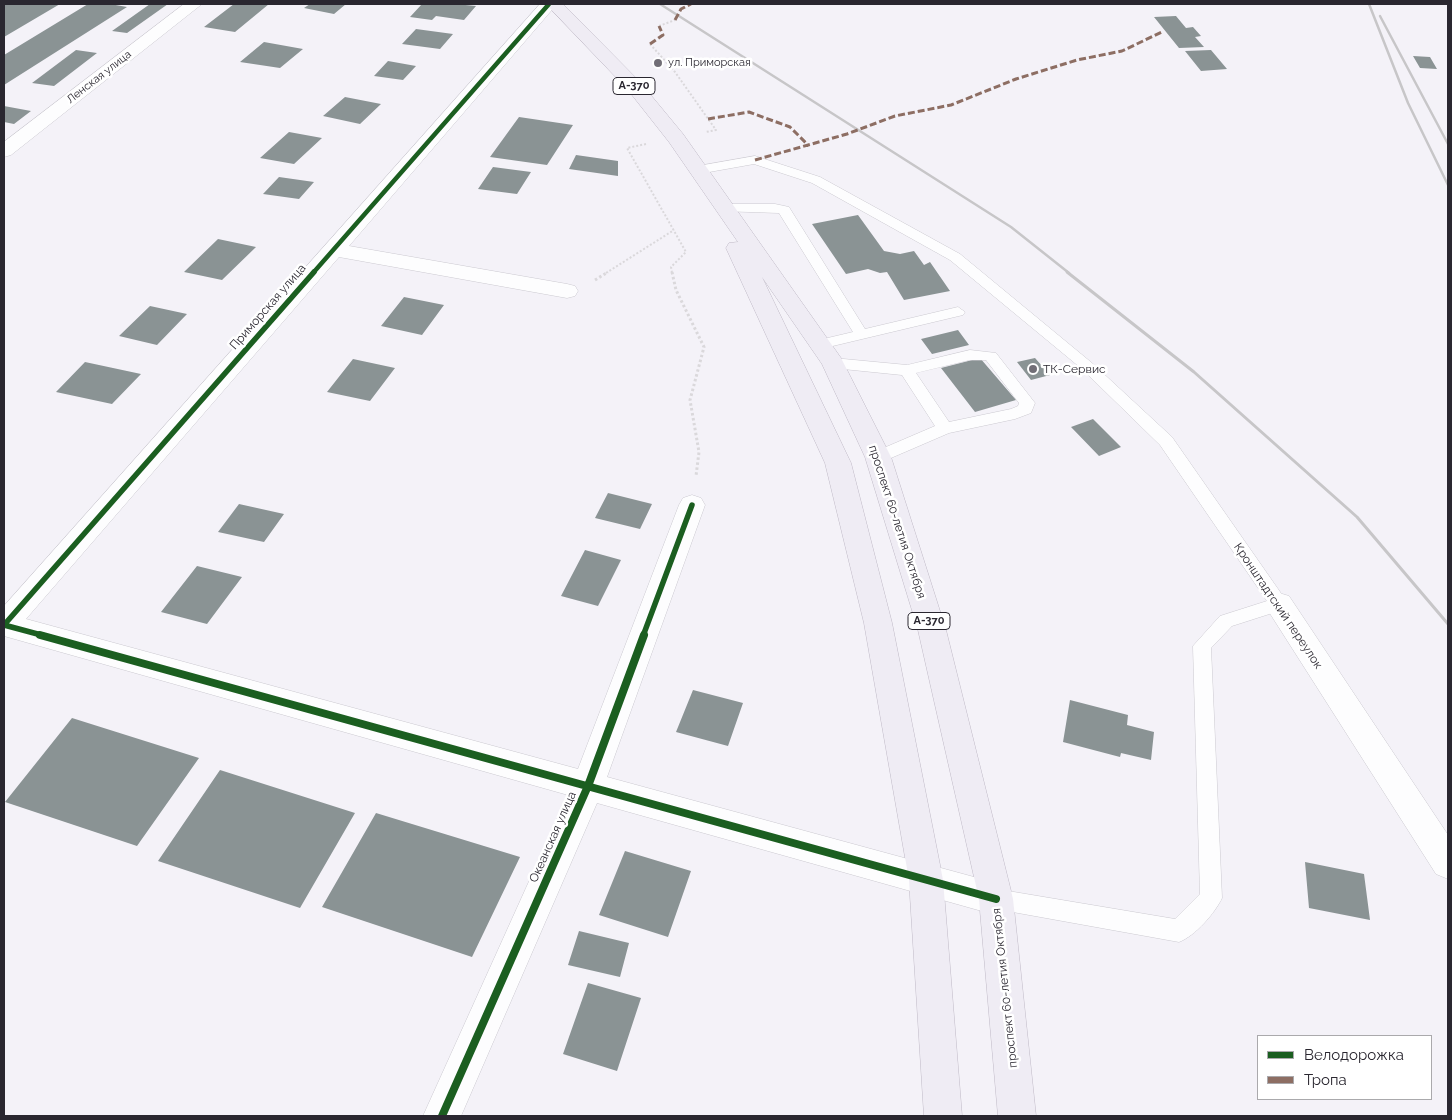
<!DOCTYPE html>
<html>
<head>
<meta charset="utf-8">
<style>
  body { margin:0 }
  #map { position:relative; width:1452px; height:1120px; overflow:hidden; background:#f4f2f8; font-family:Raleway,sans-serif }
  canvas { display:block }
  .frame { position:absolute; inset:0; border:5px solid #2a2730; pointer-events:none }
  .legend { position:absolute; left:1257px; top:1035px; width:175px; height:65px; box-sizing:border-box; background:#fff; border:1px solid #aaa9ac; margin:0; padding:6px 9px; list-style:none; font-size:15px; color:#2a2730 }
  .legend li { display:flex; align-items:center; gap:10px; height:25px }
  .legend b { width:25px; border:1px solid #aaa9ac }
</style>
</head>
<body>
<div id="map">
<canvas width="1452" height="1120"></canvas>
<div class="frame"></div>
<ul class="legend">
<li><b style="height:6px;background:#1b5e20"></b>Велодорожка</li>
<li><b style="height:6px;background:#8d6e63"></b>Тропа</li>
</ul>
</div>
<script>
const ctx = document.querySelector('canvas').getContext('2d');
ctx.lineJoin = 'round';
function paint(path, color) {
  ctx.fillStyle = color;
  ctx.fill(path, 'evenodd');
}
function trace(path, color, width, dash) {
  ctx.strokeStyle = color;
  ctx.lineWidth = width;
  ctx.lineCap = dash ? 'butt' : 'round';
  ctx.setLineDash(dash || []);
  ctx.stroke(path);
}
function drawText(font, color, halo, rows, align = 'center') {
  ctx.font = font + ' Raleway,sans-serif';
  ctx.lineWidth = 5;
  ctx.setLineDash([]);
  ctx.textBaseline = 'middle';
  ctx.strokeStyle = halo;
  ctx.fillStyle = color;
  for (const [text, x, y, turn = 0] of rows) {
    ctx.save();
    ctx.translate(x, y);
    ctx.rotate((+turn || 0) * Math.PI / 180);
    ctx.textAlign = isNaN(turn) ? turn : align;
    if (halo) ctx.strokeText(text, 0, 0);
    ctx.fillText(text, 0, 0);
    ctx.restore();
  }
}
paint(new Path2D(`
  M 4,4 L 60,4 L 4,37 Z
  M 88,4 L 110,4 L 127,7 L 4,85 L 4,55 Z
  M 150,4 L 168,4 L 127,33 L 112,31 Z
  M 234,4 L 269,4 L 235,32 L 204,27 Z
  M 310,4 L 346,4 L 334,14 L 304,8 Z
  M 422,4 L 455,4 L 476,6 L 464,20 L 436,16 L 432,20 L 410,17 Z
  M 1176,16 L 1186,28 L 1193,27 L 1201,36 L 1195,37 L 1204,47 L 1179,48 L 1154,17 Z
  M 416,29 L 453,34 L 440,49 L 402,44 Z
  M 264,42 L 303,49 L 280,68 L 240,62 Z
  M 76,50 L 97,53 L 54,86 L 32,83 Z
  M 1211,50 L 1227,69 L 1201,71 L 1185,51 Z
  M 1413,56 L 1430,57 L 1437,69 L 1420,68 Z
  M 388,61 L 416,66 L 403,80 L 374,76 Z
  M 345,97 L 381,104 L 360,124 L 323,116 Z
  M 4,106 L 31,111 L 14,124 L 4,122 Z
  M 519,117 L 573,125 L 547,165 L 490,157 Z
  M 289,132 L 322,138 L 294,164 L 260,158 Z
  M 576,155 L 618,161 L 618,176 L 569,169 Z
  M 493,167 L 531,172 L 517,194 L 478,189 Z
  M 279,177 L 314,182 L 299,199 L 263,194 Z
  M 858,215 L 884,251 L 900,254 L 914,251 L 924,265 L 930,262 L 950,291 L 904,300 L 887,272 L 880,273 L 868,269 L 846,274 L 812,224 Z
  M 218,239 L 256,247 L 222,280 L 184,272 Z
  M 404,297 L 444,305 L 422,335 L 381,326 Z
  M 150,306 L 187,314 L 157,345 L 119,336 Z
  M 958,330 L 969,345 L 932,354 L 921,339 Z
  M 980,358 L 1016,400 L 975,412 L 941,368 Z
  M 1035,358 L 1050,375 L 1031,380 L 1017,362 Z
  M 353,359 L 395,368 L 370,401 L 327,392 Z
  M 85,362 L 141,374 L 112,404 L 56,392 Z
  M 1093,419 L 1121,447 L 1099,456 L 1071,427 Z
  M 608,493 L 652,504 L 640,529 L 595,518 Z
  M 239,504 L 284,514 L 264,542 L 218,532 Z
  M 585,550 L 621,560 L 598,606 L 561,596 Z
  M 197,566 L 242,577 L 207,624 L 161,612 Z
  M 693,690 L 743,703 L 728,746 L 676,732 Z
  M 1070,700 L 1128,715 L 1127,725 L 1154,732 L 1151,760 L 1121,753 L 1120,757 L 1063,742 Z
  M 72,718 L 199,758 L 137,846 L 5,802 Z
  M 220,770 L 355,813 L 300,908 L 158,861 Z
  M 376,813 L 520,857 L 472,957 L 322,907 Z
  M 625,851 L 691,871 L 668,937 L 599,915 Z
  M 1305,862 L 1364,874 L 1370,920 L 1309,908 Z
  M 579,931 L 629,943 L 620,977 L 568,965 Z
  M 588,983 L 641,998 L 617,1071 L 563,1054 Z`), '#8a9394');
const service = new Path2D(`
  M 755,156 L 820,177 L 960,254 L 1092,363 L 1172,437 L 1285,599 L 1288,604 L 1285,609 L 1232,626 L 1211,648 L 1222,898 C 1215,913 1195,936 1179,942 L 996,909 L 988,906 L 985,899 L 988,892 L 996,889 L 1175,919 L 1200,894 L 1193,646 L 1220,616 L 1267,601 L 1160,445 L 1082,369 L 950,260 L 812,183 L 754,164 L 698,174 L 692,170 L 698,166 Z
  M 725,204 L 775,204 L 789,207 L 865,329 L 958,307 L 965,312 L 963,315 L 820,349 L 815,347 L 813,344 L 815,341 L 853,332 L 779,213 L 720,211 L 718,208 Z
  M 970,350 L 996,353 L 1035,403 L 1031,413 L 1015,419 L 949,433 L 884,461 L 872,461 L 870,457 L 872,453 L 935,426 L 902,375 L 833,368 L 828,366 L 826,363 L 828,360 L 833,358 L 907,365 ZM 970,360 L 986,360 L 1019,403 L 1018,406 L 1011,409 L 949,422 L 916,373 Z`);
const minor = new Path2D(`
  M 184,4 L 202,4 L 11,155 L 4,157 L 4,142 Z
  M 540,4 L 557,4 L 349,246 L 567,284 L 575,286 L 578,291 L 575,296 L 567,298 L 339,257 L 26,619 L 578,769 L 679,505 L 683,498 L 692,495 L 701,498 L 705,505 L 607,777 L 996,883 L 1008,887 L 1013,899 L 1008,911 L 996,915 L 597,803 L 461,1116 L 423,1116 L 568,795 L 4,636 L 4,606 Z
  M 1279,593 L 1289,596 L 1448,835 L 1448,879 L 1436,874 L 1269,612 L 1265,604 L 1269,596 Z`);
const trunk = new Path2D(`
  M 546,4 L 563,4 L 640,82 L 683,134 L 841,358 L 891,457 L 946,630 L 1013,899 L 1036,1116 L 998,1116 L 979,899 L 918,630 L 865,457 L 822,364 L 762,277 L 851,463 L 892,623 L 943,880 L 962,1116 L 924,1116 L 909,880 L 864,623 L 825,463 L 726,248 L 729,243 L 738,242 L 669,142 L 628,90 Z`);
trace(service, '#cbc9d0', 1);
trace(minor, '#cbc9d0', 1);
trace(trunk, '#bfb9c6', 1);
trace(new Path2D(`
  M 659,26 L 675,20
  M 650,44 L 675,72 L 716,130 L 706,132
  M 646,144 L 627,148 L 686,252 L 671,267 L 672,273
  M 606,273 L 674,230`), '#dad8db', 2, [2, 2]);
trace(new Path2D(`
  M 672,272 L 676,290 L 704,347 L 690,400 L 699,452 L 696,476
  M 595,280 L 608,272`), '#dad8db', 3, [2.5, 2.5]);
paint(service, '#fdfdfe');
paint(minor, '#fdfdfe');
paint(trunk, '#efecf4');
trace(new Path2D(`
  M 660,4 L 1011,227 L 1069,273
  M 1369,4 L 1408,103 L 1448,185
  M 1380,16 L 1448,144`), '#c7c6c8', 2.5);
trace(new Path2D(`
  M 1067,272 L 1194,372 L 1357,517 L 1448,624`), '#c7c6c8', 3);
trace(new Path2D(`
  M 675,20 L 681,9 L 691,4
  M 650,44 L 663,35 L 659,26
  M 708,119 L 749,112 L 790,127 L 809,146
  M 755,160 L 847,134 L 895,116 L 951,105 L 1016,79 L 1077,60 L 1122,51 L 1162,32`), '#8d6e63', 3, [7, 3]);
trace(new Path2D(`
  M 313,273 L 549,4`), '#1b5e20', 4.5);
trace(new Path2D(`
  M 4,625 L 45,636
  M 4,625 L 314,272
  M 643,636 L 692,505`), '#1b5e20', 5.5);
trace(new Path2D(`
  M 40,635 L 996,899
  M 442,1116 L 588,786 L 644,635`), '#1b5e20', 8);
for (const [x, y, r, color] of [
  [658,63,5,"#716e76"],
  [1033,369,5,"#716e76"]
]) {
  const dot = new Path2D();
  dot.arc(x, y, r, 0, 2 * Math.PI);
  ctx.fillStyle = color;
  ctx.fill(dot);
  trace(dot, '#fff', 2);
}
drawText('11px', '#2a2730', '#fff', [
  ["ул. Приморская",668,63]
], 'left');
drawText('11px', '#2a2730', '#fff', [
  ["Ленская улица",99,77,-38]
]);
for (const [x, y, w] of [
  [634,86,42],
  [929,621,42]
]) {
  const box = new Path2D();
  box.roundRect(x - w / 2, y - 8.5, w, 17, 4);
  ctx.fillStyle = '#fff';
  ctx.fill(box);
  trace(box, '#2a2730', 1);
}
drawText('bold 11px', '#2a2730', null, [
  ["А-370",634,86],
  ["А-370",929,621]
]);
drawText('12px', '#2a2730', '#fff', [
  ["Приморская улица",268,307,-49],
  ["проспект 60-летия Октября",897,522,72],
  ["Кронштадтский переулок",1278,606,56],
  ["Океанская улица",553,837,-66],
  ["проспект 60-летия Октября",1005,988,-96]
]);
drawText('12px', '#2a2730', '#fff', [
  ["ТК-Сервис",1043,369]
], 'left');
</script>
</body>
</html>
